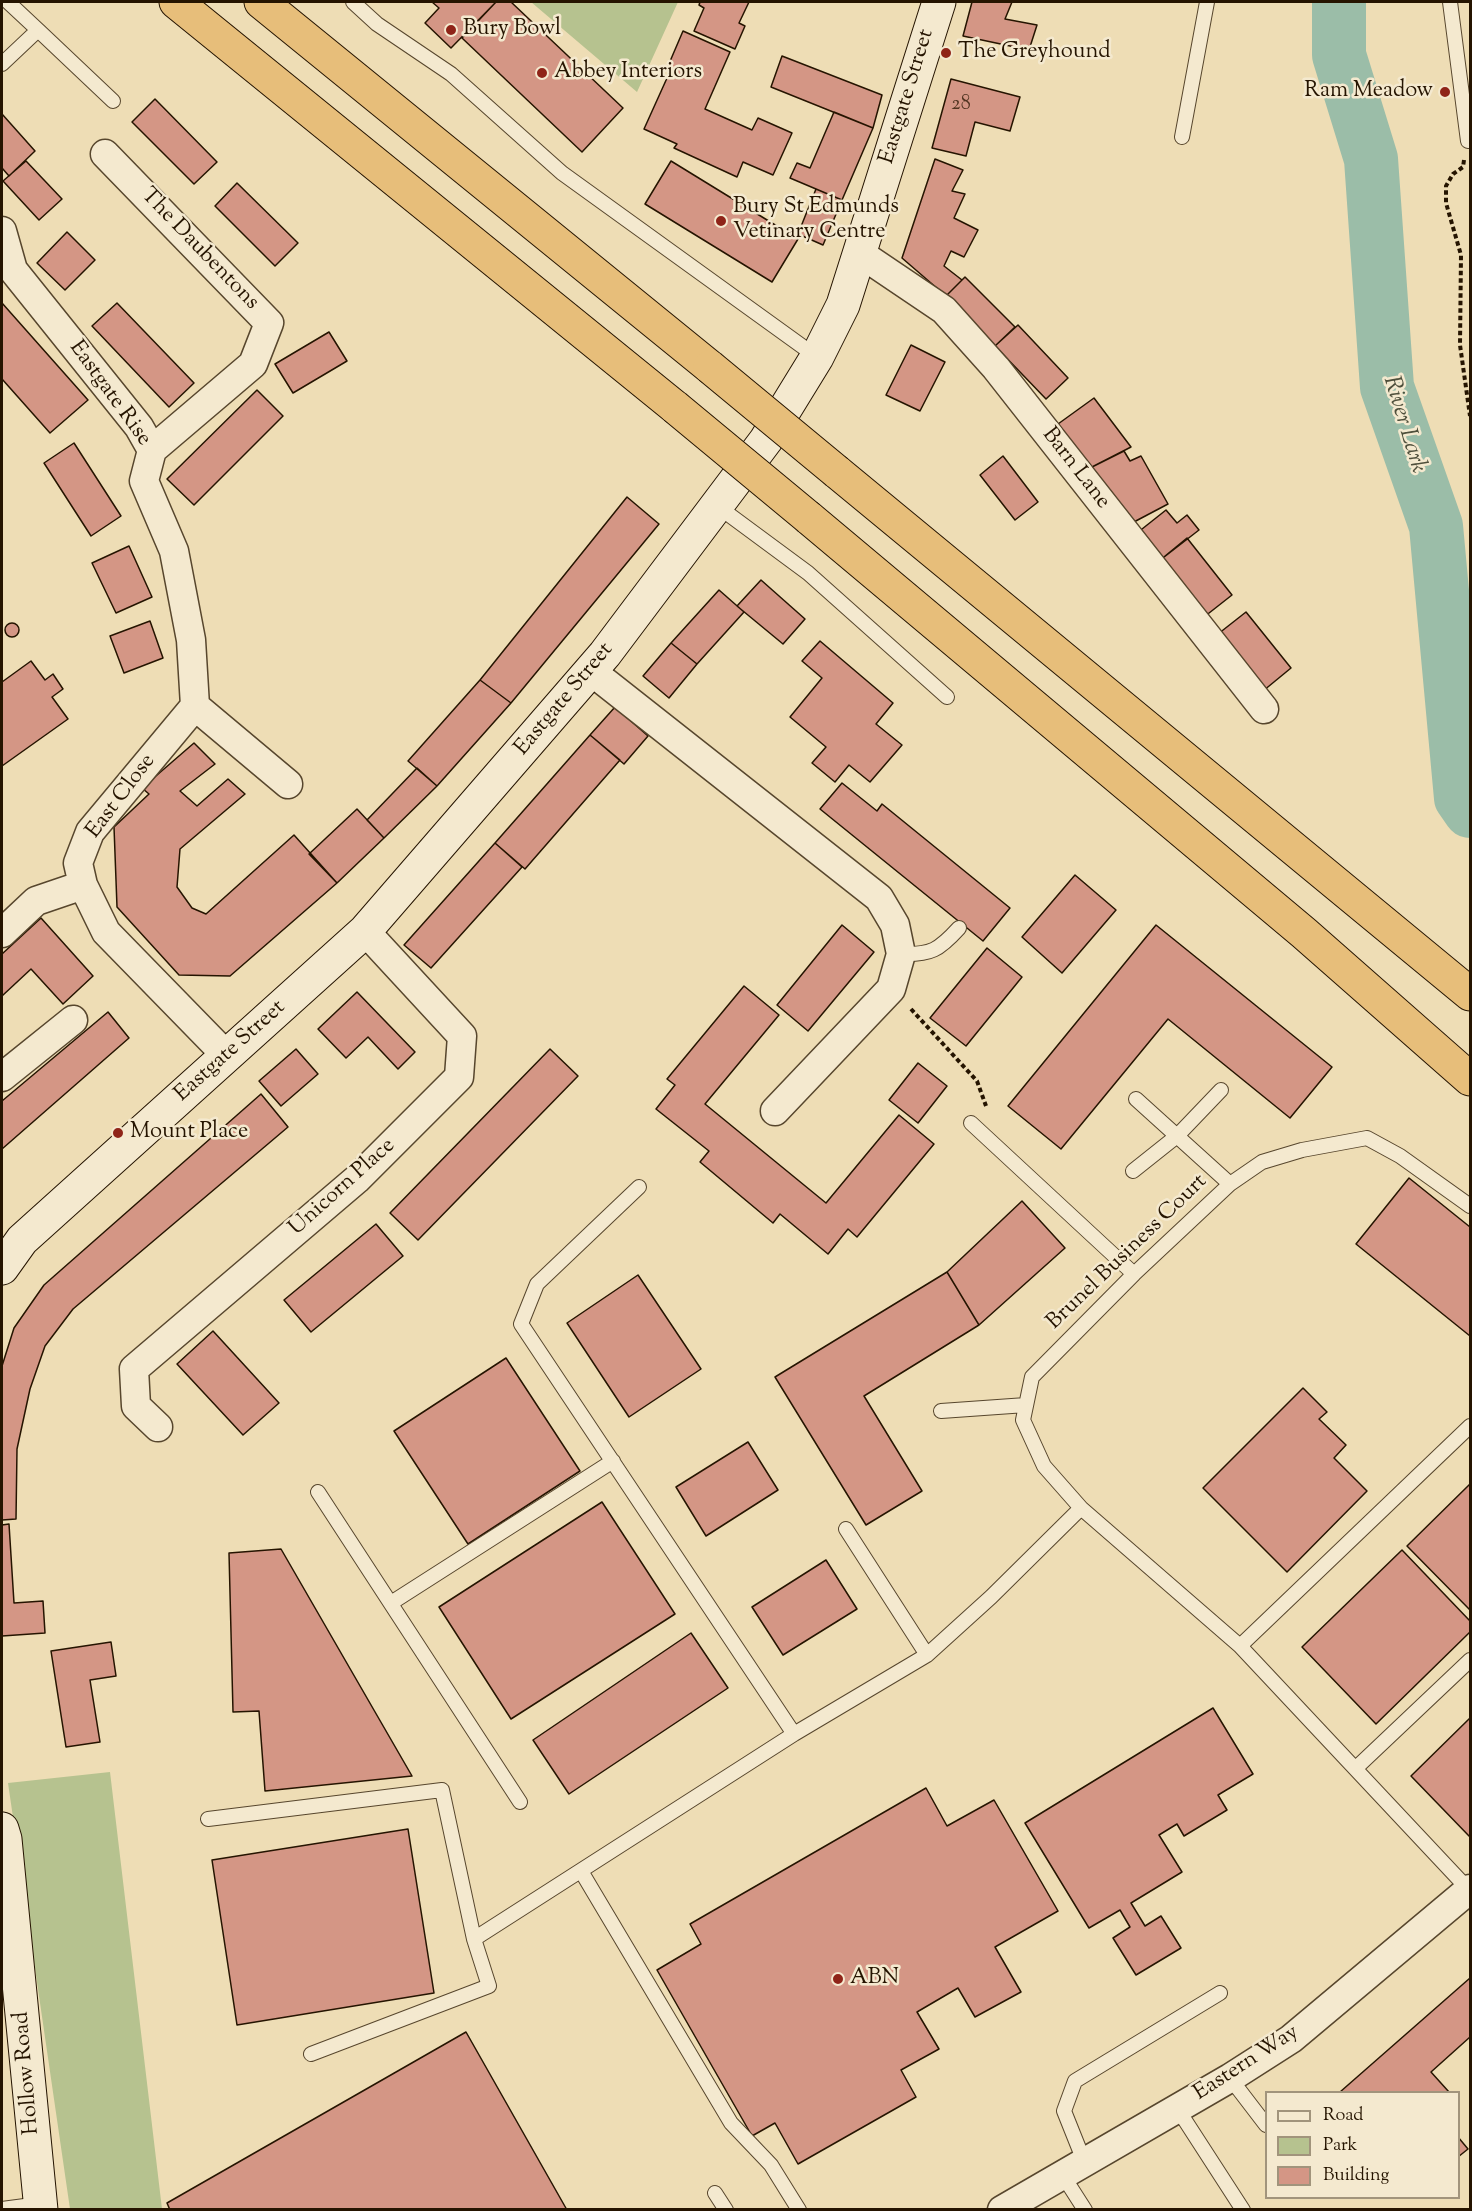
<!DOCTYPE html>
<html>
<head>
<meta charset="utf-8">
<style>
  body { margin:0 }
  #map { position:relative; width:1472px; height:2211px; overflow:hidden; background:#eeddb5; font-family:"Sorts Mill Goudy",serif }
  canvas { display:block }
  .frame { position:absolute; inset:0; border:3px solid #251400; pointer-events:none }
  .legend { position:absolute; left:1265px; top:2091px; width:195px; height:108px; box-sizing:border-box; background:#f4e9cf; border:2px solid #a1947c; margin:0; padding:8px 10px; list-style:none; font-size:18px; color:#251400 }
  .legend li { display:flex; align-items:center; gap:12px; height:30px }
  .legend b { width:30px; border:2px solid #a1947c }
</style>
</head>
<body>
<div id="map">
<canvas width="1472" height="2211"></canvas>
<div class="frame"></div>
<ul class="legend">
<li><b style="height:8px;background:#f4e9cf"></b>Road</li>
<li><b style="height:16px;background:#b6c28f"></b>Park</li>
<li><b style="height:16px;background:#d49685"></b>Building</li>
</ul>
</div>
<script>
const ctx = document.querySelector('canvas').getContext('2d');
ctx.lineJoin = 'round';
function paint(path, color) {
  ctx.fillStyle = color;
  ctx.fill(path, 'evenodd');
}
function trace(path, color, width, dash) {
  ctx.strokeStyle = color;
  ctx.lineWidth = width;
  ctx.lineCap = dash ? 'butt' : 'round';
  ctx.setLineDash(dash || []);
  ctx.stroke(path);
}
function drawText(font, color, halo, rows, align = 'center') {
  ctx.font = font + ' "Sorts Mill Goudy",serif';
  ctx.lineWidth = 5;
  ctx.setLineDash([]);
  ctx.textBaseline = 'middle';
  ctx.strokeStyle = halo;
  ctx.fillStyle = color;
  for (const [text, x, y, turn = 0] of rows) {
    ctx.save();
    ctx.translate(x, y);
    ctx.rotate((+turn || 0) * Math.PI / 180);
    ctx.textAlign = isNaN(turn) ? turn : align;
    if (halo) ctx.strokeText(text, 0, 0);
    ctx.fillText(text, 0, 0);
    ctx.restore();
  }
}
paint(new Path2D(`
  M 531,2 L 678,2 L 637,92 Z
  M 110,1772 L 162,2209 L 70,2209 L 8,1783 Z`), '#b6c28f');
trace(new Path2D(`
  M 1339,2 L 1339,55 L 1371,159 L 1387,387 L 1436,526 L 1461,798 L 1470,811`), '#9bbda8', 54);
const building = new Path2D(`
  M 432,2 L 496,2 L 451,48 L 425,23 L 439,8 Z
  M 496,2 L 511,2 L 623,108 L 582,152 L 462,38 Z
  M 700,2 L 749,2 L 739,23 L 745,26 L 735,49 L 694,31 L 704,8 L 699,5 Z
  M 972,2 L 1012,2 L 1005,19 L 1037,25 L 1029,50 L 963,36 Z
  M 683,31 L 730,52 L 705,109 L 752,130 L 758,118 L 792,133 L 773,175 L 743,162 L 737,177 L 674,148 L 677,144 L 644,129 L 672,67 L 668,66 Z
  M 782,56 L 882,95 L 873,128 L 771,87 Z
  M 951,79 L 1020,97 L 1010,131 L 975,122 L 966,156 L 932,148 Z
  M 155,99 L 217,162 L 194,184 L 132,122 Z
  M 834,112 L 873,128 L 842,200 L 790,178 L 797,163 L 810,168 Z
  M 2,114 L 35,151 L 9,176 L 2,168 Z
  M 935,159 L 963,170 L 952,191 L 965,194 L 954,218 L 978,230 L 964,257 L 951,251 L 944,266 L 962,280 L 946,296 L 902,258 Z
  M 26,161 L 62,199 L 39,220 L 3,181 Z
  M 671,161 L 798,239 L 772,282 L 645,204 Z
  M 237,183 L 298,243 L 275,266 L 215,206 Z
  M 816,189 L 842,200 L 823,245 L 798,234 Z
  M 67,232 L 95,260 L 65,290 L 37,263 Z
  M 965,277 L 1015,327 L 995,346 L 946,296 Z
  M 2,303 L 88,400 L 50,433 L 2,379 Z
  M 117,303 L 194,383 L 169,407 L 92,326 Z
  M 1018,325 L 1068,378 L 1046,399 L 995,346 Z
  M 329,332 L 347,361 L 293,393 L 275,364 Z
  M 911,345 L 945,362 L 920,411 L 886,395 Z
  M 257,390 L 283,416 L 194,505 L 167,479 Z
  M 1094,398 L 1131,447 L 1090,468 L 1058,424 Z
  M 74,443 L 121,516 L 91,536 L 44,463 Z
  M 1124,451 L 1130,461 L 1141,456 L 1168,504 L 1132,523 L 1090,468 Z
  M 1003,456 L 1038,502 L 1015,520 L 980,475 Z
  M 627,497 L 659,524 L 511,703 L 480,680 Z
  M 1166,510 L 1177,523 L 1187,515 L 1199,530 L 1159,561 L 1137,533 Z
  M 1187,538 L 1232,595 L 1204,617 L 1159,561 Z
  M 129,546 L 152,597 L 116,613 L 92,563 Z
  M 761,580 L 805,619 L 783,644 L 737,606 Z
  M 719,590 L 744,612 L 697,664 L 671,643 Z
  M 1246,612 L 1291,668 L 1263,691 L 1218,634 Z
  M 150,621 L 163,658 L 124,673 L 110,636 Z
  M5 630a7 7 0 1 1 14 0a7 7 0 1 1-14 0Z
  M 820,641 L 893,703 L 876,724 L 902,745 L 870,782 L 849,765 L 835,782 L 812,763 L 826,747 L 790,717 L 822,678 L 802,661 Z
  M 671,643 L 697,664 L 669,698 L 643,676 Z
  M 31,661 L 45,680 L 53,674 L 63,689 L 52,697 L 68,719 L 2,766 L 2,682 Z
  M 480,680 L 511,703 L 437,786 L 408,761 Z
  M 615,707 L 648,736 L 624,764 L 590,735 Z
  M 590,735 L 620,760 L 525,869 L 495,843 Z
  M 194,743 L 215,764 L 180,791 L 197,806 L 228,779 L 245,794 L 180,849 L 177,887 L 192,908 L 206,914 L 294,835 L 337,883 L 230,976 L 179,975 L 117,907 L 114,827 L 149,794 L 142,788 Z
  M 417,768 L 437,786 L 384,838 L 367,820 Z
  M 842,783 L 877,811 L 882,804 L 1010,908 L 983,941 L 820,809 Z
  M 357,809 L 384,838 L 337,883 L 309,854 Z
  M 495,843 L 522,867 L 431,968 L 404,945 Z
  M 1075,875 L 1116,910 L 1062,973 L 1022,937 Z
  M 41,918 L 93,976 L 63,1004 L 31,969 L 2,996 L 2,954 Z
  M 842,925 L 874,952 L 808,1031 L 777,1005 Z
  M 1156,925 L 1332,1067 L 1290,1118 L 1168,1019 L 1061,1149 L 1008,1106 Z
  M 987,948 L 1022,977 L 966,1046 L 930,1018 Z
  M 744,986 L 779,1015 L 705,1104 L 826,1203 L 899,1115 L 934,1144 L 857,1237 L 848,1229 L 828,1254 L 780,1214 L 773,1223 L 700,1162 L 709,1151 L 656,1109 L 675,1085 L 667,1079 Z
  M 357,992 L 415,1052 L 398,1069 L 368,1037 L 346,1058 L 318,1029 Z
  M 108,1012 L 129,1038 L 2,1149 L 2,1101 Z
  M 296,1049 L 318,1074 L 281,1106 L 259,1081 Z
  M 550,1049 L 578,1076 L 418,1240 L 390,1213 Z
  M 918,1063 L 947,1086 L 918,1123 L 889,1100 Z
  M 261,1094 L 288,1127 L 73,1309 L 45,1346 L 30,1389 L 17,1449 L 16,1519 L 2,1520 L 2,1366 L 14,1328 L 44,1285 Z
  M 1409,1178 L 1470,1227 L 1470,1336 L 1356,1244 Z
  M 1022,1201 L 1065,1248 L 979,1325 L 947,1272 Z
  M 376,1224 L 403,1256 L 311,1332 L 284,1300 Z
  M 947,1272 L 979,1325 L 864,1396 L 922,1491 L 866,1525 L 775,1377 Z
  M 638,1275 L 701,1369 L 629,1417 L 567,1323 Z
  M 213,1331 L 279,1403 L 243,1435 L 177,1364 Z
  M 506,1358 L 580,1471 L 468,1544 L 394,1431 Z
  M 1303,1388 L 1327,1412 L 1319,1419 L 1346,1445 L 1334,1458 L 1367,1491 L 1287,1572 L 1203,1488 Z
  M 748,1442 L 778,1490 L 706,1536 L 676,1487 Z
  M 1470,1484 L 1470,1610 L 1407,1546 Z
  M 602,1502 L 675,1614 L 511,1719 L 439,1607 Z
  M 9,1524 L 14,1603 L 43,1601 L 45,1633 L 2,1636 L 2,1525 Z
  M 281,1549 L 412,1776 L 265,1791 L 259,1711 L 233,1712 L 229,1553 Z
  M 1402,1550 L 1470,1621 L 1470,1632 L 1376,1724 L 1302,1647 Z
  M 826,1560 L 857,1609 L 783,1655 L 752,1607 Z
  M 691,1633 L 728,1688 L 569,1794 L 533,1740 Z
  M 111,1642 L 116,1676 L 90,1680 L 100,1742 L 66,1747 L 51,1651 Z
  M 1213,1708 L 1253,1774 L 1218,1795 L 1227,1810 L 1184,1836 L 1177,1824 L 1159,1835 L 1182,1872 L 1131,1903 L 1145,1926 L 1161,1916 L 1181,1948 L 1136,1975 L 1113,1938 L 1130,1927 L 1120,1910 L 1089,1928 L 1025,1823 Z
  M 1470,1718 L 1470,1835 L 1469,1836 L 1411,1776 Z
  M 926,1788 L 947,1826 L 994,1800 L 1058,1911 L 995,1947 L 1021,1992 L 975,2017 L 958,1988 L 917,2012 L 939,2049 L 901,2070 L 916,2097 L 798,2164 L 775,2123 L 752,2136 L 657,1970 L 701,1944 L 690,1924 Z
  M 408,1829 L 434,1993 L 237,2025 L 212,1860 Z
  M 1470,1978 L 1470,2037 L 1431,2072 L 1449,2092 L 1340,2092 Z
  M 466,2032 L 567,2210 L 170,2210 L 167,2203 Z
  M 1458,2137 L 1468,2149 L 1458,2157 Z`);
paint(building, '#d49685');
trace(building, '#251400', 1.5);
const lane = new Path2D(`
  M 8,2 L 38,30
  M 353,2 L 377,24 L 451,74 L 562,173 L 817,357
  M 1450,2 L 1468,141 L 1470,139
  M 2,64 L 38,30 L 113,101
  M 1182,137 L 1207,2
  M 716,505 L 808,573 L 947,697
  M 901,954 C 931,955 939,950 959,928
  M 1136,1099 L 1230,1184
  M 971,1123 L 1134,1274
  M 1133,1171 L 1177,1136 L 1221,1090
  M 639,1187 L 537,1284 L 521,1324 L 794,1734
  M 941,1411 L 1026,1405
  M 318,1492 L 520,1802
  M 1081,1508 L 1044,1466 L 1023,1420 L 1032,1377 L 1134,1274 L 1230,1184 L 1262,1162 L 1302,1150 L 1367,1138 L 1400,1156 L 1470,1206
  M 846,1529 L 927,1655
  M 391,1603 L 613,1461
  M 1240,1646 L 1470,1426
  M 1356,1768 L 1470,1660
  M 208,1819 L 442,1790 L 474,1939 L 489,1986 L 311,2054
  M 581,1871 L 731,2123 L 771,2165 L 799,2210
  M 474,1939 L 794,1734 L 927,1655 L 991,1597 L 1081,1508 L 1240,1646 L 1469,1890
  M 1230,2078 L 1266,2125
  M 1177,2108 L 1243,2210
  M 1084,2161 L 1064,2111 L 1075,2081 L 1220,1993
  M 1062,2174 L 1085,2210
  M 715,2193 L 726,2210
  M 2,2209 L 40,2204`);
const street = new Path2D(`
  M 105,154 L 269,323 L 253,364 L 152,450
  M 2,231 L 13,270 L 139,427 L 152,450 L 144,481 L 174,551 L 191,640 L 195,706 L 90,832 L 78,863 L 83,885 L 106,932 L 227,1056
  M 861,254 L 944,310 L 996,368 L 1264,709
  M 591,671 L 879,898 L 895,925 L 901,954 L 891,989 L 775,1111
  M 195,706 L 288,784
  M 2,933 L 36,901 L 83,885
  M 2,1077 L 73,1020
  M 158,1427 L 136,1406 L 134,1369 L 357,1179 L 459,1077 L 462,1036 L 365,931
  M 1002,2210 L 1230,2078 L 1291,2039 L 1470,1889`);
const secondary = new Path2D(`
  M 2,1268 L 22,1240 L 365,931 L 605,654 L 766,440 L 817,357 L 843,305 L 939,2
  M 2,1829 L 5,1839 L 41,2210`);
const highway = new Path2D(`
  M 176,2 L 675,407
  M 261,2 L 710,367
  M 837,472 L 1470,994
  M 809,518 L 1304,933 L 1470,1079`);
trace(lane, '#57462d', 16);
trace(street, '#57462d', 31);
trace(secondary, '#251400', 35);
trace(highway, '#251400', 35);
trace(new Path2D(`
  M 1464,160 L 1463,167 L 1453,174 L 1446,186 L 1446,203 L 1461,255 L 1460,345 L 1470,416
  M 911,1009 L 977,1081 L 986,1106`), '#251400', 4, [4.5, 3]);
trace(lane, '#f4e9cf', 14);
trace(street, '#f4e9cf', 28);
trace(secondary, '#f4e9cf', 33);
trace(highway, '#e7be7a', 33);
const highwayBridge = new Path2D(`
  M 710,367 L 837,472
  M 675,407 L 809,518`);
trace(highwayBridge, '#251400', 35, []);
trace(highwayBridge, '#e7be7a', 33);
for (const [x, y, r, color] of [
  [451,30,6,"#8f2418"],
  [946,53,6,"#8f2418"],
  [542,73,6,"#8f2418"],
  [1445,92,6,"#8f2418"],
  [721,221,6,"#8f2418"],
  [118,1133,6,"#8f2418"],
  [838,1979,6,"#8f2418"]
]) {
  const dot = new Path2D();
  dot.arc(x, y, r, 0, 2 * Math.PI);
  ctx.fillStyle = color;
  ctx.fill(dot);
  trace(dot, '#f4e9cf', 2);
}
drawText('20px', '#513421', null, [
  ["28",961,106]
]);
drawText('22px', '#251400', '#f4e9cf', [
  ["Bury Bowl",463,30],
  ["The Greyhound",958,53],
  ["Abbey Interiors",554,73],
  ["Ram Meadow",1433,92,"right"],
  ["Bury St Edmunds",733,208],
  ["Vetinary Centre",733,233],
  ["Mount Place",130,1133],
  ["ABN",850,1979]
], 'left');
drawText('22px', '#251400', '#f4e9cf', [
  ["Eastgate Street",908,97,-73],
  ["The Daubentons",199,250,46],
  ["Eastgate Rise",109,394,54],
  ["Barn Lane",1075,469,52],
  ["Eastgate Street",565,700,-50],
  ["East Close",122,797,-53],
  ["Eastgate Street",231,1052,-42],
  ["Unicorn Place",343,1188,-42],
  ["Brunel Business Court",1128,1253,-44],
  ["Eastern Way",1247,2064,-33],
  ["Hollow Road",28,2073,-95]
]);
drawText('italic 24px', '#4e4f3b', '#f4e9cf', [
  ["River Lark",1403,425,73]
]);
</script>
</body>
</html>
